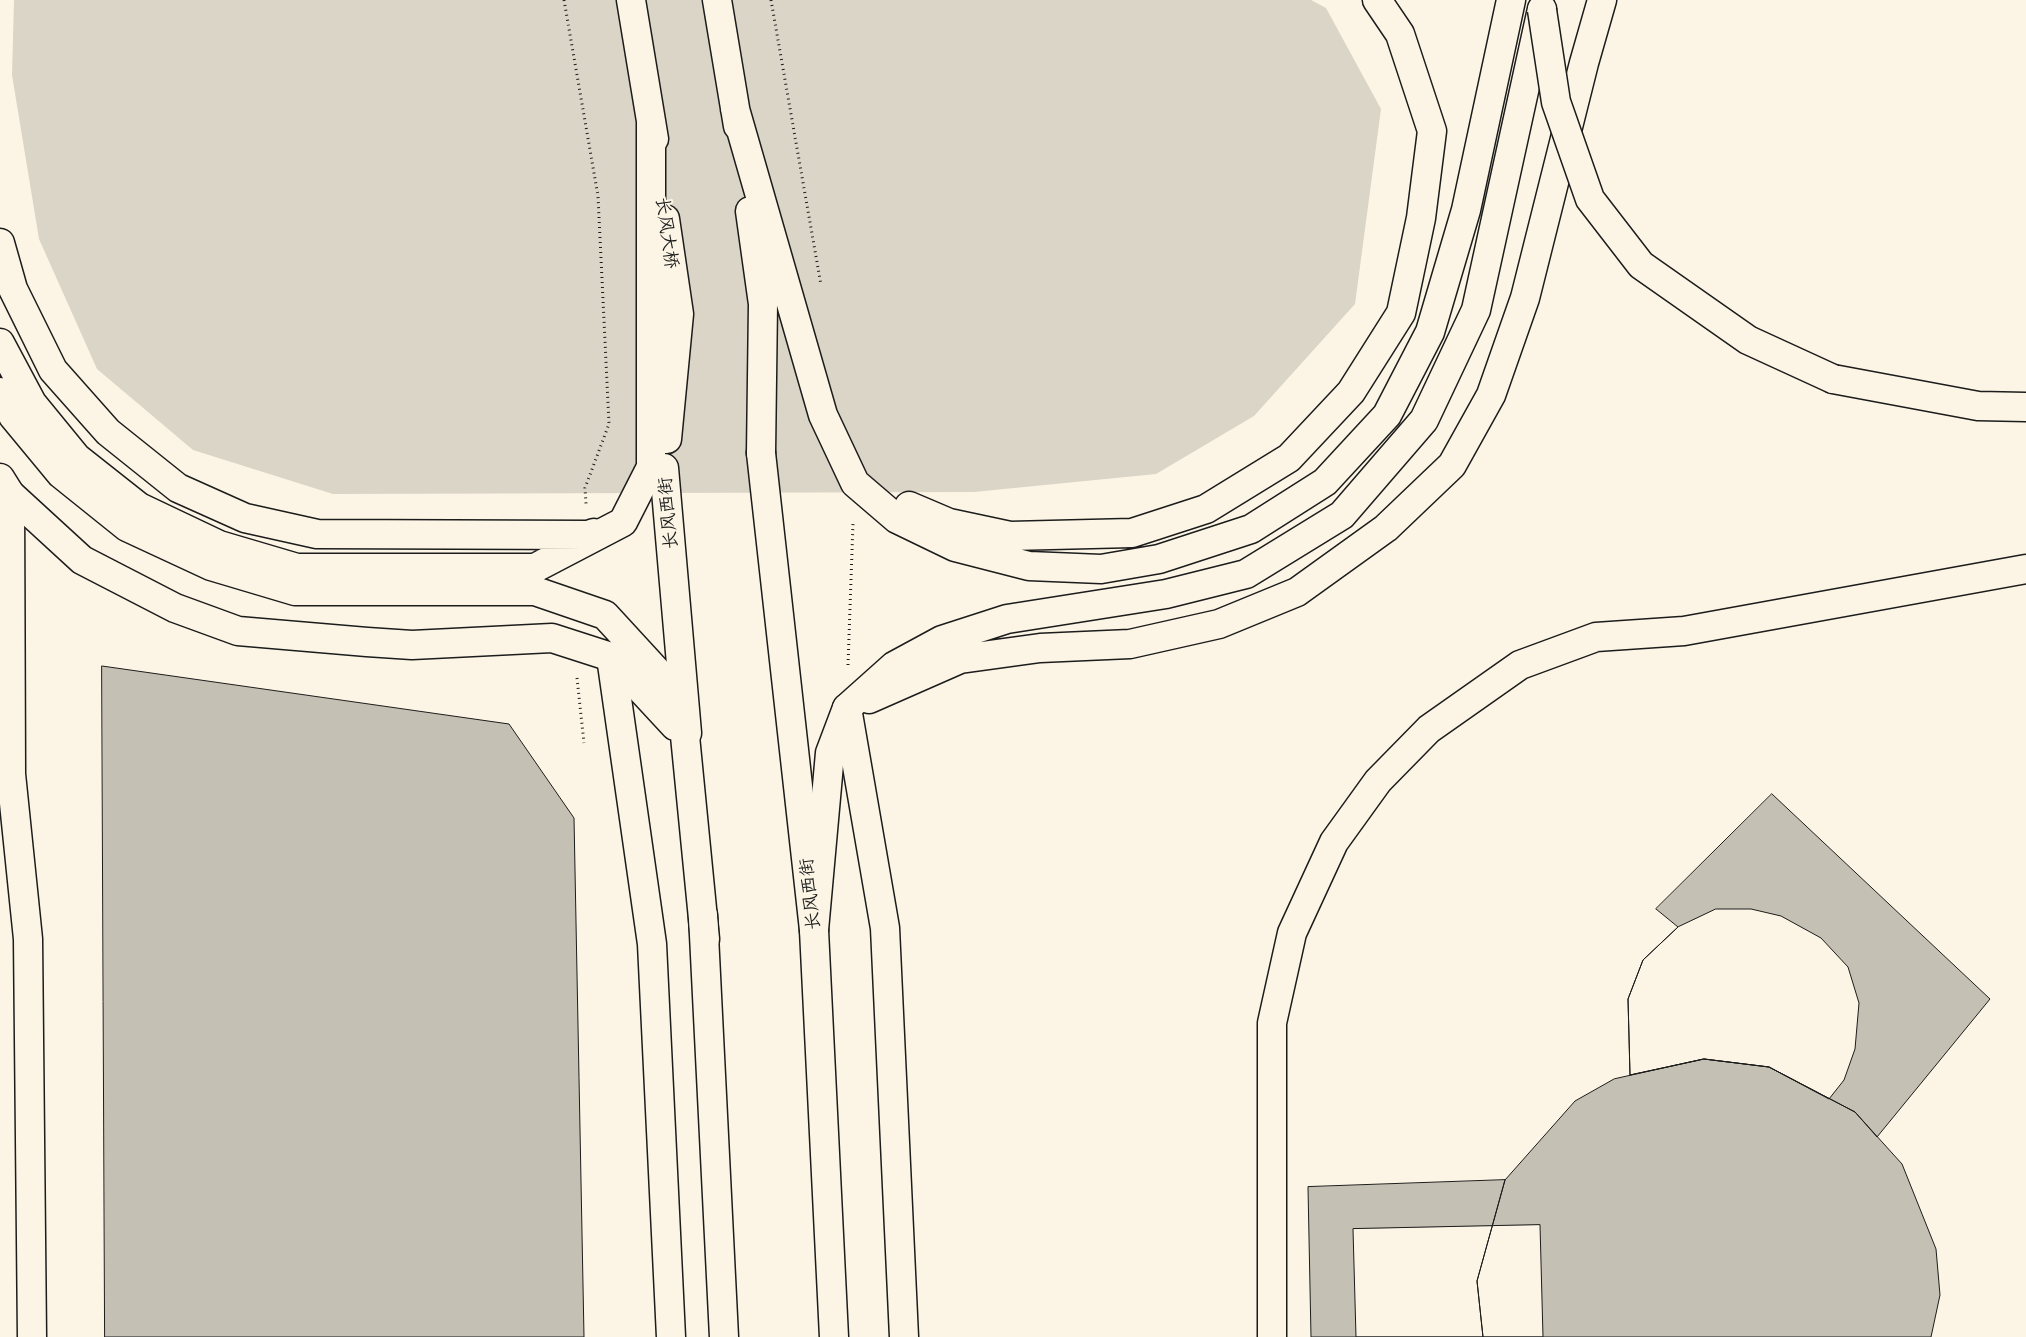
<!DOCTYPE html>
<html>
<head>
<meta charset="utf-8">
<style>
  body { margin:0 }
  canvas { display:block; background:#fcf5e5 }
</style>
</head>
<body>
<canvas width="2026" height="1337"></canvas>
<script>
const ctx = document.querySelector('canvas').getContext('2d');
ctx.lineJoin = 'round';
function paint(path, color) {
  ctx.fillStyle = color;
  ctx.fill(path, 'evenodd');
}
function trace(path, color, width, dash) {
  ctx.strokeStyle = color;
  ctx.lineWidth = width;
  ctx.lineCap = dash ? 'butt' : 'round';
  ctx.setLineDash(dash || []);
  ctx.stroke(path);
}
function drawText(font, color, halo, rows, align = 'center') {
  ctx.font = font + ' Mali,"LXGW WenKai TC",sans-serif';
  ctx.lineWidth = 4;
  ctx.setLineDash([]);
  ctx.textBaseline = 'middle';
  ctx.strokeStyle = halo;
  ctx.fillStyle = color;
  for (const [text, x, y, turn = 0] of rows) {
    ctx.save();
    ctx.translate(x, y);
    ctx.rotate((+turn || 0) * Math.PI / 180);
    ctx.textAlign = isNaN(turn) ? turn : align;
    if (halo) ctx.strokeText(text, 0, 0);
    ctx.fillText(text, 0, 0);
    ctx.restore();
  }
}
paint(new Path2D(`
  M 14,0 L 1311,0 L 1326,8 L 1381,109 L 1355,304 L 1254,416 L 1156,474 L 974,492 L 333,494 L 193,450 L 97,369 L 39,239 L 12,75 Z`), '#dbd5c8');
const building = new Path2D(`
  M 102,666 L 509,724 L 574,818 L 584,1337 L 105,1337 Z
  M 1772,794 L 1990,999 L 1877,1137 L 1855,1112 L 1769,1067 L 1704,1059 L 1630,1075 L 1628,999 L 1643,960 L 1678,927 L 1656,909 Z
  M 1716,909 L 1751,909 L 1781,916 L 1821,938 L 1848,967 L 1859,1003 L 1855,1049 L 1844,1080 L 1829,1099 L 1769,1067 L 1704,1059 L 1630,1075 L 1628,999 L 1643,960 L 1678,927 Z
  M 1704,1059 L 1769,1067 L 1855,1112 L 1902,1164 L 1936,1249 L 1940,1295 L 1931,1337 L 1483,1337 L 1477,1281 L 1505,1180 L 1575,1101 L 1614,1079 Z
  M 1505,1180 L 1477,1281 L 1483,1337 L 1311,1337 L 1308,1187 Z
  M 1540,1225 L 1543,1337 L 1356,1337 L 1353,1229 Z`);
paint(building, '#c4c0b3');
trace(building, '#1c1c1c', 1);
const minor = new Path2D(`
  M 10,494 L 11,774 L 28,939 L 32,1337
  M 611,657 L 652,944 L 671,1337
  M 847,708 L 885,928 L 904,1337
  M 1272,1337 L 1272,1023 L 1292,933 L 1334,842 L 1378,781 L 1429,729 L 1520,665 L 1596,637 L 1684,631 L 2026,569`);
const major = new Path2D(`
  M 761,453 L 814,930 L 834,1337
  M 664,468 L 687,733
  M 703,915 L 724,1337`);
const highway = new Path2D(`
  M 631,0 L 654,139
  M 717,0 L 738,126
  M 735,109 L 823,415 L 855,483 L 897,519 L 955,547 L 1029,566 L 1101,569 L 1159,559 L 1251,529 L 1325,482 L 1387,415 L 1430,332 L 1466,210 L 1511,0
  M 750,211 L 763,304 L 761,453
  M 665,219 L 679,314 L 667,439
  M 0,243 L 13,289 L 53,370 L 108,432 L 178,488 L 245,518 L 317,534 L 588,535 L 594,533
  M 0,343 L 32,403 L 77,458 L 139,507 L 219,545 L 297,568 L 535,568 L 623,522 L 651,467 L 651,122
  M 1833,379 L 1978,406 L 2026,407
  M 0,392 L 13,416 L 61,474 L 127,527 L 211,566 L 295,591 L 535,591 L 605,615 L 662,677 L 685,736 L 705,939
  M 0,478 L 10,494 L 82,560 L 175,608 L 238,631 L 367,642 L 412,645 L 552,638 L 611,657 L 675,726
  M 909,506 L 949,523 L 1010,536 L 1132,533 L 1206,509 L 1289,458 L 1351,392 L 1401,313 L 1421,218 L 1432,131 L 1400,34 L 1377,0
  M 869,699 L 960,659 L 1040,648 L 1130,644 L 1219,624 L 1297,592 L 1386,528 L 1452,465 L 1491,395 L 1525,298 L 1584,63 L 1602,0
  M 814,930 L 830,753 L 847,708 L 894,666 L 942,640 L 1007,619 L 1166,594 L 1246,574 L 1342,515 L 1424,420 L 1476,310 L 1542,9`);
trace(minor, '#1c1c1c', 31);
trace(major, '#1c1c1c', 31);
trace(highway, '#1c1c1c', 31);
trace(new Path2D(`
  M 564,0 L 598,196 L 609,424 L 585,488 L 586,504
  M 771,0 L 821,285
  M 848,665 L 853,523
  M 577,678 L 584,743`), '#1c1c1c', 3, [1, 4]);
trace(minor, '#fcf5e5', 28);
trace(major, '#fcf5e5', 28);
trace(highway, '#fcf5e5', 28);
const highwayBridge = new Path2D(`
  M 1542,10 L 1556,102 L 1590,199 L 1641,265 L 1748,340 L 1833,379`);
trace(highwayBridge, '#1c1c1c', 31, []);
trace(highwayBridge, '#fcf5e5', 28);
drawText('18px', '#1c1c1c', '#fcf5e5', [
  ["长风大桥",667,233,82],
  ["长风西街",668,513,-95],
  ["长风西街",810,894,-96]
]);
</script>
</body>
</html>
